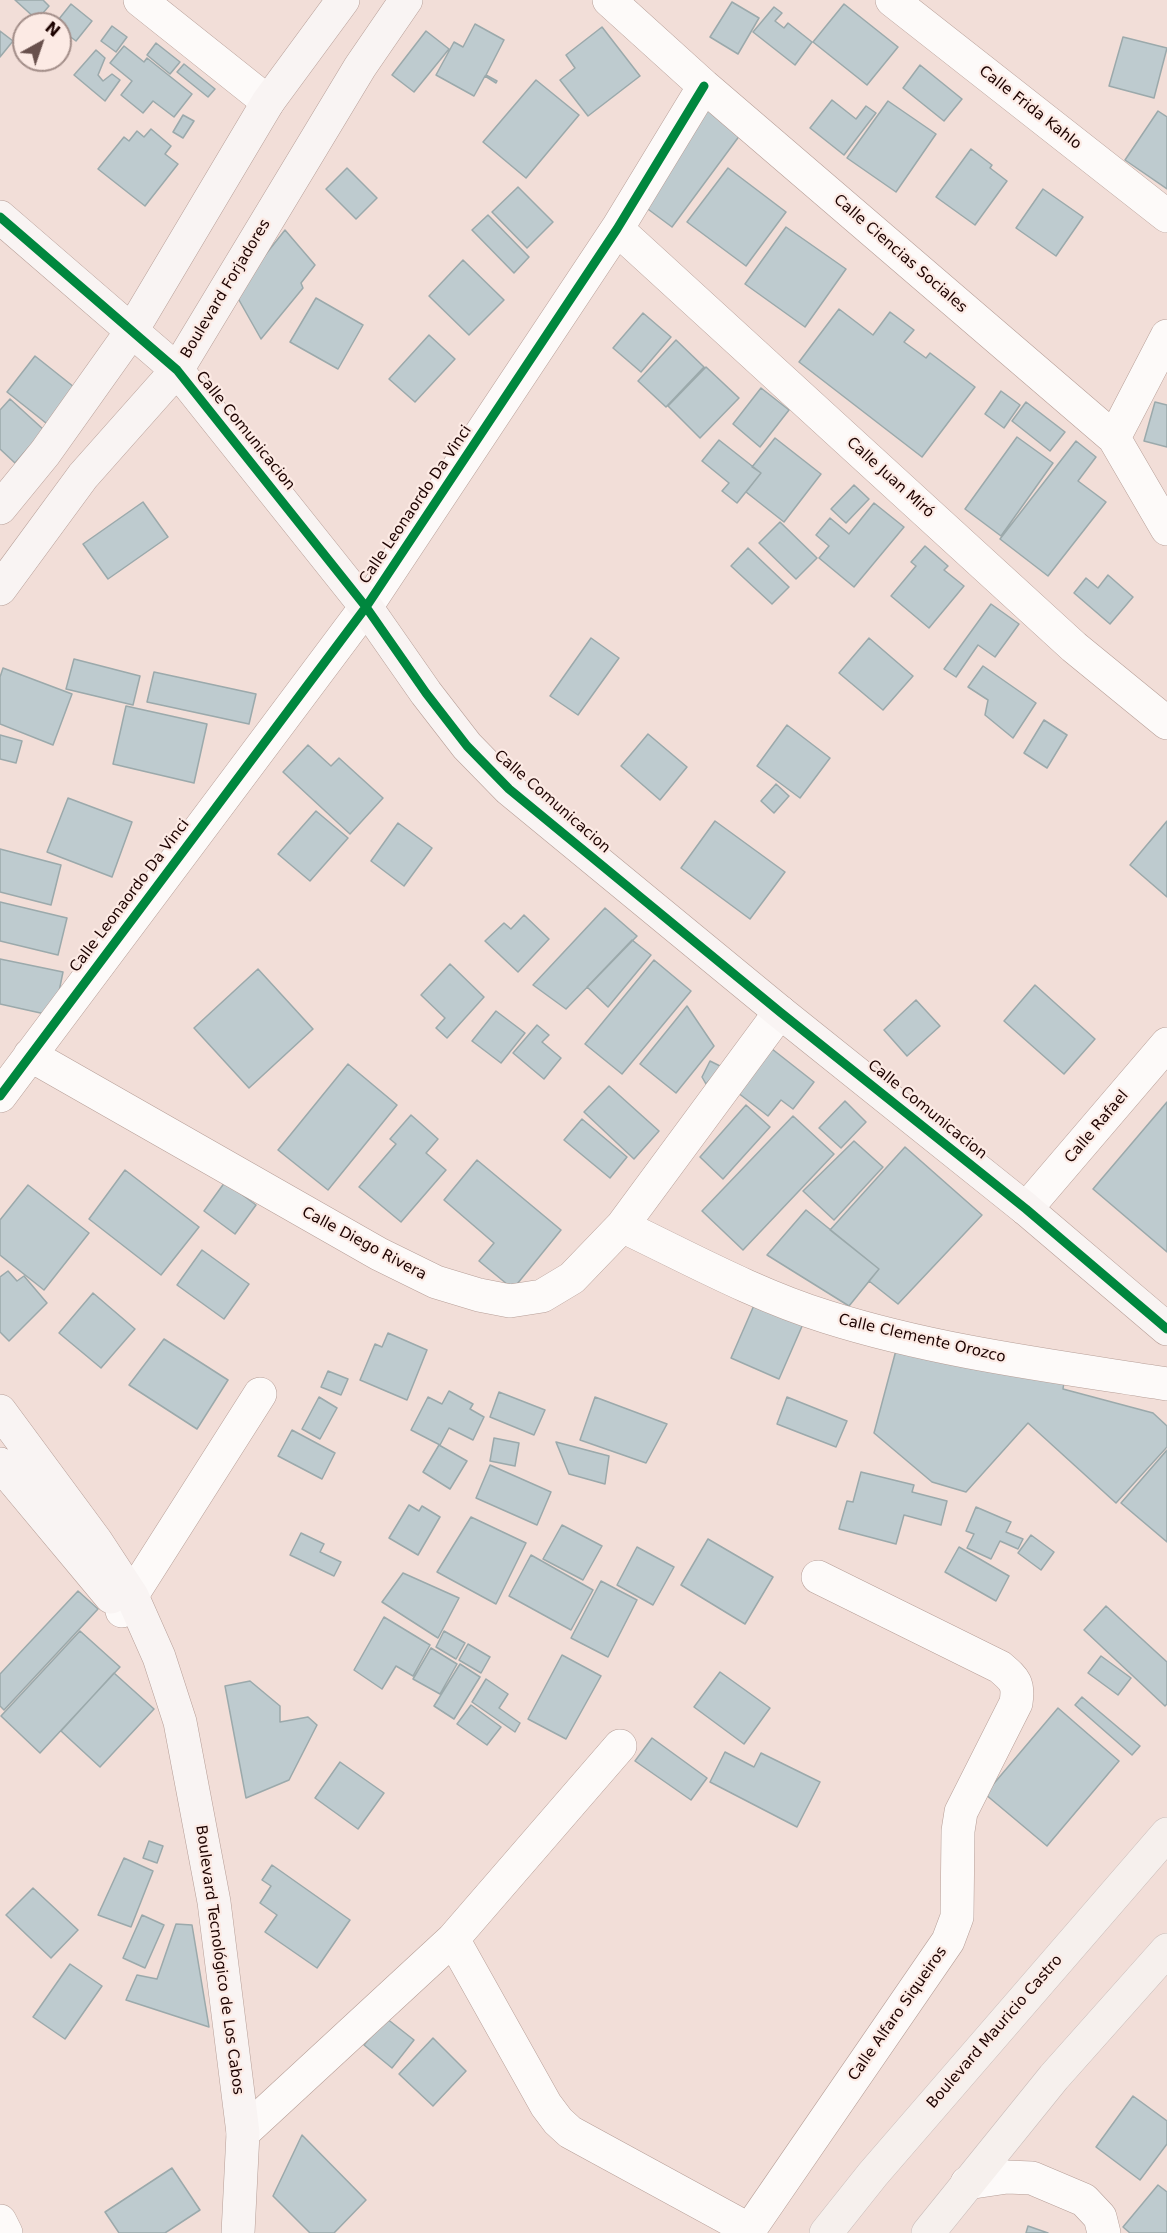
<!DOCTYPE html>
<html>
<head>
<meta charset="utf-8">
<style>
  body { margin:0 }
  #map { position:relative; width:1167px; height:2233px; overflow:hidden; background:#f2ded8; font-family:"DejaVu Sans",sans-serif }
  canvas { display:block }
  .north { position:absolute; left:12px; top:12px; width:60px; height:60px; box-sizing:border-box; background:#fceae4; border:2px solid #a38e89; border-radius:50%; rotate:40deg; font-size:16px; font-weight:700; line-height:24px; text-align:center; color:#1d0300 }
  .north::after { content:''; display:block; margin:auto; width:21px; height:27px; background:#68504c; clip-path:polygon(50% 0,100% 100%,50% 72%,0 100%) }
</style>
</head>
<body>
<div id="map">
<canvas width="1167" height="2233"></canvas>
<div class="north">N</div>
</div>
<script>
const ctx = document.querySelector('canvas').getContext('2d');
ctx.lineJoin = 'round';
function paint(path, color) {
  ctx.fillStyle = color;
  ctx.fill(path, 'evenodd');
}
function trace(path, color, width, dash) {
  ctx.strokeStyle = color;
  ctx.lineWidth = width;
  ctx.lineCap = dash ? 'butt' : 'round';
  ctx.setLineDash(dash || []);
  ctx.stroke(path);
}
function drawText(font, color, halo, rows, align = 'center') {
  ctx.font = font + ' "DejaVu Sans",sans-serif';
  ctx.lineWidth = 4.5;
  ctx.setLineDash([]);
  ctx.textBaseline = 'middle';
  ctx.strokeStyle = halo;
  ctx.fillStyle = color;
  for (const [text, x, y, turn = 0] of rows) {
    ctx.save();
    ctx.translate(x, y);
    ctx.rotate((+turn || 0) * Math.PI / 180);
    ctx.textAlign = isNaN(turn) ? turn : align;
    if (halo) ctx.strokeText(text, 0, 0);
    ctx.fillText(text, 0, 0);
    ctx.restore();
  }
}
const building = new Path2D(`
  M 15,0 L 43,0 L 49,6 L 37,20 Z
  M 732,2 L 759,18 L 738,54 L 710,37 Z
  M 71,4 L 92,21 L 76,41 L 60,29 L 60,24 L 55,24 Z
  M 844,4 L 898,47 L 867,85 L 813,42 Z
  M 774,7 L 782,13 L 775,21 L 784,28 L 788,23 L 812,42 L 795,65 L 753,32 Z
  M 475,24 L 504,40 L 486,75 L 497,81 L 496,83 L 485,76 L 474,96 L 436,75 L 454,42 L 463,47 Z
  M 112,26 L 127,37 L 116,52 L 101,41 Z
  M 602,27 L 640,76 L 588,116 L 560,80 L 575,68 L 566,55 Z
  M 0,31 L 13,41 L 0,57 Z
  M 426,31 L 449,49 L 414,92 L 392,75 Z
  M 1123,37 L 1167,48 L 1154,98 L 1109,86 Z
  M 156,43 L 180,62 L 170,74 L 147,55 Z
  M 124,46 L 144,62 L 147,58 L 192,94 L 174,117 L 153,101 L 143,113 L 121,95 L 132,81 L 110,63 Z
  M 96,50 L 105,58 L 98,75 L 103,81 L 112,74 L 120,80 L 105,101 L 74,75 Z
  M 184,64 L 215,89 L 208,97 L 177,72 Z
  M 920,65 L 962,99 L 944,121 L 903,88 Z
  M 536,80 L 579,115 L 526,178 L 483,142 Z
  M 832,100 L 856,119 L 866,106 L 876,113 L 844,155 L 810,128 Z
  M 888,101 L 936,134 L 896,192 L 847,158 Z
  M 708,105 L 743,131 L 672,227 L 637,201 Z
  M 1158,111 L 1167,117 L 1167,189 L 1125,160 Z
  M 183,115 L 194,121 L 183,138 L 173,132 Z
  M 151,129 L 171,146 L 165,154 L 178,164 L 145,206 L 98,169 L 124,137 L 129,141 L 137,131 L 144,137 Z
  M 971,149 L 992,165 L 990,168 L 1007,181 L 975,225 L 936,197 Z
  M 347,168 L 377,198 L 356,219 L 326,189 Z
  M 728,168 L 786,212 L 746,266 L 687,222 Z
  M 518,187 L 553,222 L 527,248 L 492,212 Z
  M 1043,189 L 1083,217 L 1056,256 L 1016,228 Z
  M 488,215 L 529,257 L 514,273 L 472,230 Z
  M 786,227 L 846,269 L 805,327 L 745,284 Z
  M 285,230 L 315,265 L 301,283 L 303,288 L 261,339 L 235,293 Z
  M 463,260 L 504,300 L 469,335 L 429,296 Z
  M 316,298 L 363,325 L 338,369 L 290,342 Z
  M 839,309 L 873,335 L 890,312 L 914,330 L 904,342 L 926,358 L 930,353 L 975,387 L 922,457 L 799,362 Z
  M 643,313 L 671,337 L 641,372 L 613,348 Z
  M 429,335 L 455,359 L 415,402 L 389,379 Z
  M 676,340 L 704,367 L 666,407 L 638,381 Z
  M 35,356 L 79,391 L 51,427 L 7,392 Z
  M 706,367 L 739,398 L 700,438 L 668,406 Z
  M 761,388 L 789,410 L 760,447 L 733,424 Z
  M 1001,391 L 1020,405 L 1004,428 L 985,414 Z
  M 10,399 L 44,430 L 15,463 L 0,449 L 0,410 Z
  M 1026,402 L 1065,432 L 1050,451 L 1012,421 Z
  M 1155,402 L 1167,405 L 1167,447 L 1144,441 Z
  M 1017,437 L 1053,463 L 1001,536 L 965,509 Z
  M 775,438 L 821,474 L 784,522 L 746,492 L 761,473 L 752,467 Z
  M 719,440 L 761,473 L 737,503 L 722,491 L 729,483 L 702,461 Z
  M 1076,441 L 1096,457 L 1078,481 L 1106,502 L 1048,576 L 1000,539 Z
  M 854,485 L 869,499 L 846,523 L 831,509 Z
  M 143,502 L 168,537 L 108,579 L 83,544 Z
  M 874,503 L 904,527 L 854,587 L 819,558 L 829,546 L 816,535 L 830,518 L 849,534 Z
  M 780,522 L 817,558 L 796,579 L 759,543 Z
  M 925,546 L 948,566 L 944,570 L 964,586 L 929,628 L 891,596 L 916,566 L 911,562 Z
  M 748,548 L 789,587 L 772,604 L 731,566 Z
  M 1108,575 L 1133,597 L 1110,624 L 1074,593 L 1086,578 L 1098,588 Z
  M 991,604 L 1019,624 L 995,657 L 978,645 L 956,677 L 944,669 Z
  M 591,638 L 619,658 L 578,715 L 550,696 Z
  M 869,638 L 913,676 L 883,710 L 839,673 Z
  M 74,659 L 140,676 L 133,705 L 66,689 Z
  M 983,666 L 1036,703 L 1013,738 L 985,715 L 988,700 L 968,687 Z
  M 3,668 L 72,694 L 53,745 L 0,724 L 0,677 Z
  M 154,672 L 256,694 L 249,724 L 147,702 Z
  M 126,706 L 207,724 L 194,783 L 113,764 Z
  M 1044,720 L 1067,735 L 1047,768 L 1024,753 Z
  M 787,725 L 830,758 L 800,798 L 757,766 Z
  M 648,734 L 687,767 L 660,800 L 621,766 Z
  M 0,735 L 22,741 L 16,763 L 0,759 Z
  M 308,745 L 331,766 L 339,758 L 383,798 L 350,834 L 283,772 Z
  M 776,784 L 789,796 L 774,813 L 761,801 Z
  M 68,798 L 132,822 L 112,877 L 47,852 Z
  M 316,811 L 348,838 L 310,881 L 278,854 Z
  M 715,821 L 785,872 L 750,919 L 681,868 Z
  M 1167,821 L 1167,897 L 1130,865 Z
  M 398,823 L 432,848 L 404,886 L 371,861 Z
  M 0,849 L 61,865 L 51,905 L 0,892 Z
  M 0,902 L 67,918 L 58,955 L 0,941 Z
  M 605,908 L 637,936 L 566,1009 L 533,985 Z
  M 524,915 L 549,939 L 518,972 L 485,941 L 504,923 L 511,929 Z
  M 632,940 L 651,955 L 608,1007 L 587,987 Z
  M 0,959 L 63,972 L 54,1016 L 0,1004 Z
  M 654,960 L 691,991 L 622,1074 L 585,1044 Z
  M 450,964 L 484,997 L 447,1038 L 436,1028 L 445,1018 L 421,995 Z
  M 258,969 L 313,1029 L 249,1088 L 194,1028 Z
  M 1035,985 L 1095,1039 L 1064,1074 L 1004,1021 Z
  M 916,1000 L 940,1026 L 907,1056 L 884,1030 Z
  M 687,1006 L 714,1046 L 676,1093 L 640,1064 Z
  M 496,1011 L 525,1033 L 501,1063 L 472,1041 Z
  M 537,1025 L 549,1035 L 542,1042 L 561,1058 L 544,1079 L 513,1053 Z
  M 767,1045 L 814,1082 L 793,1109 L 781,1100 L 768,1116 L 733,1089 Z
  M 710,1061 L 722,1067 L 706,1084 L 702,1077 Z
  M 348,1064 L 397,1105 L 328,1190 L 278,1150 Z
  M 609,1086 L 659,1131 L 634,1159 L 584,1112 Z
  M 845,1101 L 866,1122 L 841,1148 L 819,1128 Z
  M 1167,1102 L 1167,1252 L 1093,1189 Z
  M 746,1105 L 770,1127 L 723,1179 L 700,1157 Z
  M 411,1115 L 438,1139 L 426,1153 L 446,1170 L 401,1222 L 359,1187 L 396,1144 L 390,1139 Z
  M 793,1116 L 834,1154 L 743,1250 L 702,1211 Z
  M 582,1119 L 627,1157 L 610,1178 L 564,1140 Z
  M 854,1141 L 883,1167 L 834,1220 L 803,1191 Z
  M 905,1147 L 982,1215 L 898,1304 L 869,1281 L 879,1269 L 830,1230 Z
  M 477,1160 L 561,1230 L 513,1289 L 479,1261 L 494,1243 L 444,1200 Z
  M 125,1170 L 199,1227 L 161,1275 L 89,1219 Z
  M 225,1182 L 256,1205 L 235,1234 L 204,1211 Z
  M 28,1185 L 89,1233 L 44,1290 L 0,1255 L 0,1220 Z
  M 806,1210 L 879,1269 L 849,1306 L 767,1255 Z
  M 202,1250 L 249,1284 L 224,1319 L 177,1285 Z
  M 8,1271 L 17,1281 L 24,1276 L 47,1303 L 9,1341 L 0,1332 L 0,1277 Z
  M 93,1293 L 135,1329 L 101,1368 L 59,1333 Z
  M 755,1303 L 803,1324 L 779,1379 L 731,1358 Z
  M 388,1333 L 427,1350 L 407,1400 L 360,1380 L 375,1344 L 382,1347 Z
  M 164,1339 L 228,1380 L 197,1429 L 129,1385 Z
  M 899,1339 L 1064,1382 L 1063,1389 L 1153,1413 L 1167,1426 L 1167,1447 L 1116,1503 L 1028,1423 L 966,1492 L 932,1482 L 874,1433 Z
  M 328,1371 L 348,1379 L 341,1395 L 321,1387 Z
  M 449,1391 L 473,1404 L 470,1409 L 484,1417 L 473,1440 L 449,1428 L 440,1445 L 411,1430 L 428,1397 L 442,1404 Z
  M 499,1392 L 545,1410 L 534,1435 L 490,1417 Z
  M 319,1397 L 337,1408 L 320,1439 L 302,1429 Z
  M 595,1397 L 667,1424 L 646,1463 L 580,1440 Z
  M 787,1397 L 847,1421 L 836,1447 L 777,1424 Z
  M 292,1430 L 335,1453 L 322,1479 L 278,1456 Z
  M 494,1438 L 519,1443 L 515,1466 L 490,1461 Z
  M 556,1442 L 609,1456 L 605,1484 L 569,1474 Z
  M 439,1445 L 467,1461 L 450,1489 L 423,1472 Z
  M 1167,1450 L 1167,1542 L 1121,1503 Z
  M 490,1465 L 551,1492 L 537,1525 L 476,1498 Z
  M 861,1472 L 914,1485 L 912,1492 L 947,1501 L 941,1525 L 904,1515 L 896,1544 L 839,1529 L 847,1501 L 853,1502 Z
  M 409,1505 L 419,1511 L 422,1506 L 440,1517 L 418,1555 L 389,1538 Z
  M 976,1507 L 1011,1522 L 1006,1532 L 1023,1539 L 1018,1549 L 1000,1541 L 991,1559 L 967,1548 L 974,1534 L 966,1531 Z
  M 471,1517 L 526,1543 L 496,1604 L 437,1572 Z
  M 562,1525 L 602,1546 L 583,1580 L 543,1559 Z
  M 301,1533 L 324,1544 L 320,1552 L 341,1562 L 334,1576 L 290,1555 Z
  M 1031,1535 L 1054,1552 L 1041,1570 L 1018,1553 Z
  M 708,1539 L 773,1577 L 745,1624 L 681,1585 Z
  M 637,1547 L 674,1567 L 653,1605 L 617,1585 Z
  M 959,1547 L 1009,1576 L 996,1601 L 945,1572 Z
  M 531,1555 L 593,1590 L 571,1630 L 509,1596 Z
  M 403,1573 L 459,1598 L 438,1638 L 382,1602 Z
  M 601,1581 L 637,1600 L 608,1657 L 571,1638 Z
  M 78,1591 L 98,1609 L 4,1710 L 0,1706 L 0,1674 Z
  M 1106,1606 L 1167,1662 L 1167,1704 L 1165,1706 L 1084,1630 Z
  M 384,1617 L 430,1645 L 413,1676 L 396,1666 L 382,1689 L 354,1670 Z
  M 80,1631 L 120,1667 L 40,1753 L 1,1716 Z
  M 444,1631 L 465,1643 L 456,1659 L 436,1647 Z
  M 468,1644 L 490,1657 L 481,1673 L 459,1660 Z
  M 431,1648 L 457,1664 L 440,1694 L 413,1679 Z
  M 562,1655 L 601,1676 L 566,1739 L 528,1719 Z
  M 1101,1656 L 1131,1678 L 1118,1695 L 1088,1673 Z
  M 460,1664 L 480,1677 L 454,1719 L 434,1706 Z
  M 720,1672 L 770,1708 L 744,1744 L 694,1707 Z
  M 114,1673 L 154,1709 L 100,1767 L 61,1731 Z
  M 486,1679 L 508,1694 L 499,1708 L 520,1723 L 515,1732 L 472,1702 Z
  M 250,1681 L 280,1706 L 280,1722 L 308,1717 L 317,1725 L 289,1780 L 246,1798 L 225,1686 Z
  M 1082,1697 L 1140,1746 L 1132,1755 L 1075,1705 Z
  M 471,1705 L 501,1727 L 487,1745 L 457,1724 Z
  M 1058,1708 L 1119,1761 L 1047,1846 L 985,1794 Z
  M 652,1738 L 707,1778 L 691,1800 L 635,1761 Z
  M 725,1752 L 754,1767 L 761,1753 L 820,1782 L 797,1827 L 710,1782 Z
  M 340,1762 L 384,1793 L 358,1829 L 315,1798 Z
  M 149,1841 L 163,1846 L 157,1863 L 143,1858 Z
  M 124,1858 L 153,1871 L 131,1927 L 98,1915 Z
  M 272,1865 L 350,1920 L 317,1968 L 265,1932 L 277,1915 L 260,1903 L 271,1886 L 262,1880 Z
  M 33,1888 L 78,1930 L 51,1958 L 6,1915 Z
  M 142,1915 L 164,1925 L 145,1968 L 123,1958 Z
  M 176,1924 L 192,1925 L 209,2027 L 126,2000 L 137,1975 L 157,1979 Z
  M 70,1964 L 102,1986 L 65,2039 L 33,2017 Z
  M 386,2018 L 414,2040 L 392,2068 L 364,2045 Z
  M 433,2038 L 466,2071 L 433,2106 L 399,2074 Z
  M 1133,2096 L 1167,2121 L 1167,2144 L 1140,2180 L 1096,2147 Z
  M 302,2135 L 366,2200 L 334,2233 L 310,2233 L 273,2196 Z
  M 172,2168 L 200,2210 L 165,2233 L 119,2233 L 105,2212 Z
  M 1158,2185 L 1167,2192 L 1167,2233 L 1130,2233 L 1123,2227 Z
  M 1028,2226 L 1048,2233 L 1026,2233 Z`);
paint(building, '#becbcf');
trace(building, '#9ba9ab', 1.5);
const street = new Path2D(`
  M 140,0 L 268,102
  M 609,0 L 704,86 L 1114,438 L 1167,529
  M 892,0 L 1167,216
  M 617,229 L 1074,647 L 1167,723
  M 1114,438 L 1167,336
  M 30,1055 L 379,1254 L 436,1282 L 479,1295 L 510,1301 L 542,1296 L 572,1278 L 622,1226 L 780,1012
  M 0,1096 L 366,607 L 617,229 L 704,86
  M 1026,1209 L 1167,1044
  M 622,1226 C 689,1258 756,1295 827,1317 C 938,1352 1053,1366 1167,1384
  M 122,1611 L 260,1394
  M 453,1939 L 546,2105 L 558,2121 L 570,2132 L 735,2222 L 749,2233
  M 243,2133 L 453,1939 L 620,1746
  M 967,2183 L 1007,2177 L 1032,2178 L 1084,2200 L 1100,2217 L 1104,2233
  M 0,2221 L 6,2233
  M 748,2232 L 948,1941 L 957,1917 L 958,1831 L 961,1812 L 1016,1703 C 1019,1683 1015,1680 1000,1667 L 818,1577`);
const secondary = new Path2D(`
  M 0,217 L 177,370 L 366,607 L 426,693 L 467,746 L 509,789 L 780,1012 L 1026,1209 L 1167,1329
  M 0,508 L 45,453 L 131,332 L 268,102 L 343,0
  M 0,589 L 83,476 L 177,370 L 360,67 L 406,0
  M 0,1411 L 96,1541 L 132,1596 L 159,1657 L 180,1722 L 214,1902 L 243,2133 L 238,2233
  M 0,1464 L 111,1597`);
const primary = new Path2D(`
  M 826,2233 L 873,2174 L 1167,1834
  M 928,2233 L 1054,2077 L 1167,1950`);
trace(street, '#b69e97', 34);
trace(secondary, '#b69e97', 34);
trace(primary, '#c9bcb9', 34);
trace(street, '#fdfaf9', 33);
trace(secondary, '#f9f4f3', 33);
trace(primary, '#f6f0ed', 33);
trace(new Path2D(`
  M 0,217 L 177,370 L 366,607 L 426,693 L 467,746 L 509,789 L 780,1012 L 1026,1209 L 1167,1329
  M 0,1096 L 366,607 L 617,229 L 704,86`), '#00873e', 9);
drawText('15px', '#1d0300', '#fceae4', [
  ["Calle Frida Kahlo",1030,108,38],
  ["Calle Ciencias Sociales",900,254,41],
  ["Boulevard Forjadores",226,289,-59],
  ["Calle Comunicacion",245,431,51],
  ["Calle Juan Miró",890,478,42],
  ["Calle Leonaordo Da Vinci",416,505,-56],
  ["Calle Comunicacion",552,802,41],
  ["Calle Leonaordo Da Vinci",130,896,-53],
  ["Calle Comunicacion",927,1110,39],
  ["Calle Rafael",1097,1127,-50],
  ["Calle Diego Rivera",364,1244,28],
  ["Calle Clemente Orozco",922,1339,13],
  ["Boulevard Tecnológico de Los Cabos",219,1960,82],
  ["Calle Alfaro Siqueiros",898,2014,-55],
  ["Boulevard Mauricio Castro",995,2032,-49]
]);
</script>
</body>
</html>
